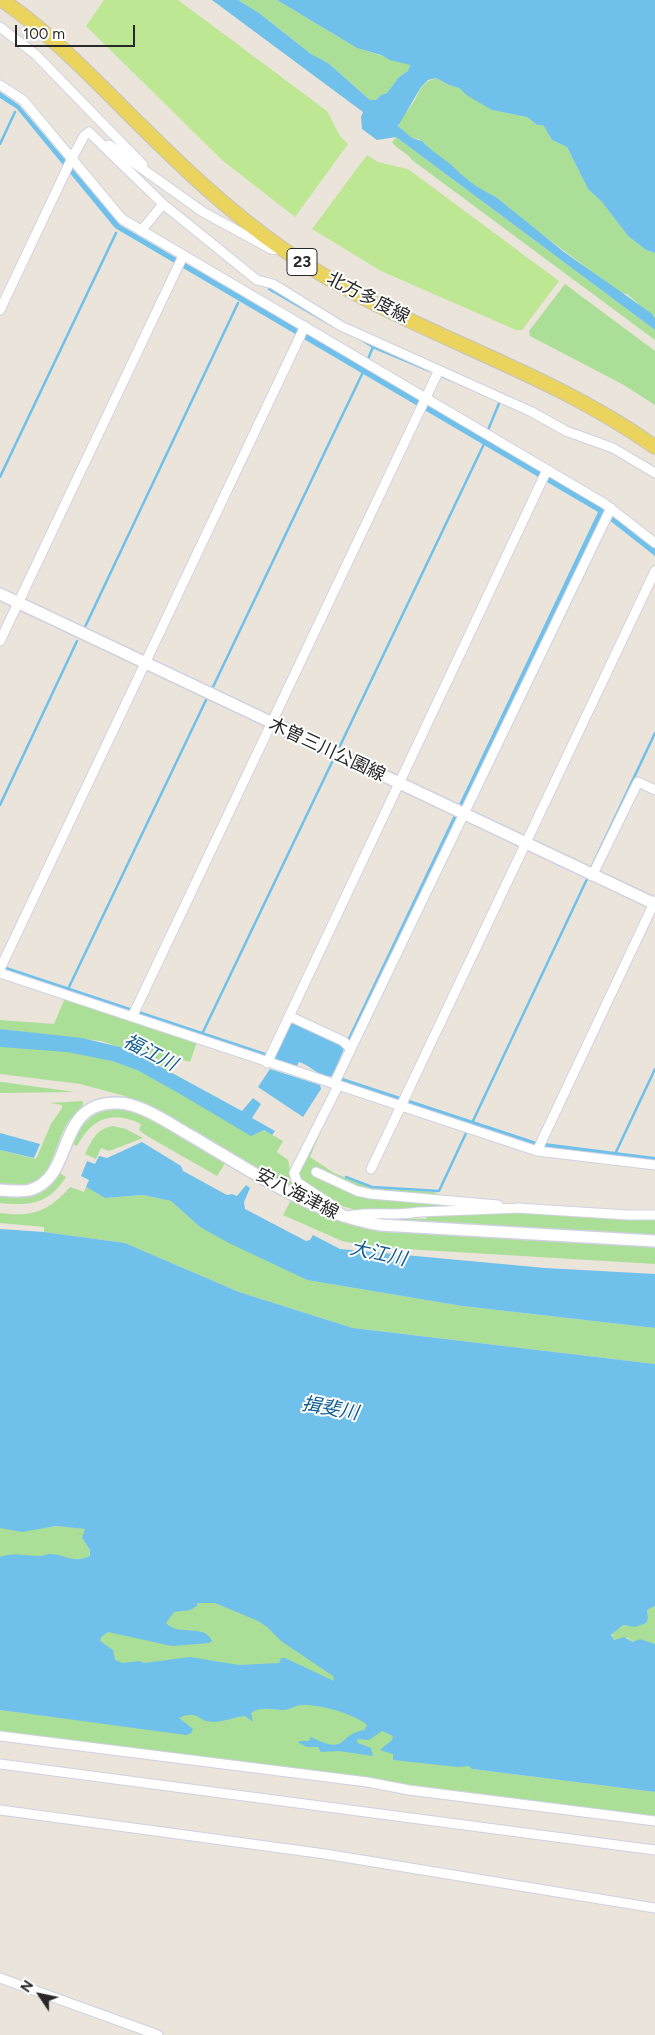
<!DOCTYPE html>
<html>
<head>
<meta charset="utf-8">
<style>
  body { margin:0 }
  #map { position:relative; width:655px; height:2035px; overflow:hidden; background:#eae4da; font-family:Figtree,sans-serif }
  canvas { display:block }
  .north { position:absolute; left:15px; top:1970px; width:50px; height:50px; -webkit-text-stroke:4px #fff; paint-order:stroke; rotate:304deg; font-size:14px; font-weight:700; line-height:20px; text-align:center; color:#282828 }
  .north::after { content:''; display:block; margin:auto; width:18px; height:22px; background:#282828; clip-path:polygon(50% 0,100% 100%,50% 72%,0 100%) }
  .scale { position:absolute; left:15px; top:25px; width:120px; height:22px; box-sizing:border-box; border:2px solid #282828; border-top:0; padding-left:6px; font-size:15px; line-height:18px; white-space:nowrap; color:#282828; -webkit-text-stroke:4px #fff; paint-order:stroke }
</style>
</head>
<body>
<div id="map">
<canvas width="655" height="2035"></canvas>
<div class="north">N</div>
<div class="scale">100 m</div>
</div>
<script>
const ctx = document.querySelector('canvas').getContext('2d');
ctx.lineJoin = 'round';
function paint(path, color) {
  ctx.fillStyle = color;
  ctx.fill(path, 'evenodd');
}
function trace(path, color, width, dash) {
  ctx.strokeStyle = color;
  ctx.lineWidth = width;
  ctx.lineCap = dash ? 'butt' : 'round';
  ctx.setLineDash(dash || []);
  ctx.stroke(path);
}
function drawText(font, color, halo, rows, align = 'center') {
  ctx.font = font + ' Figtree,"Noto Sans JP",sans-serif';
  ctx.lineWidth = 4;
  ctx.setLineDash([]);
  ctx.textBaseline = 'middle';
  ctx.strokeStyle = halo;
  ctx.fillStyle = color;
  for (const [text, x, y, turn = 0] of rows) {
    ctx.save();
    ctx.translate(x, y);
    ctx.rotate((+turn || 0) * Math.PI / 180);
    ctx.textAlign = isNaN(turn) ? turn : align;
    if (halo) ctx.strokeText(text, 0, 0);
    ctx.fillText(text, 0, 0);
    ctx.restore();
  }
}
paint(new Path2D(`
  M 238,0 L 277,0 L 357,48 L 411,65 L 408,71 L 399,77 L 387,93 L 381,95 L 376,100 L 370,100 L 328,63 L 311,54 L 259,13 Z
  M 436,78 L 449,85 L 459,88 L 492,110 L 527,117 L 537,125 L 543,125 L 552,140 L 567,147 L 588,189 L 602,202 L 628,236 L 646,250 L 655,253 L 655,318 L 627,294 L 621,293 L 536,230 L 496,197 C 466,185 443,159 419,139 L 412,138 L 399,127 C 398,118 405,114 410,107 C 421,94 417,84 436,78 Z
  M 396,137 L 655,330 L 655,340 L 412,160 C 407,152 397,150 392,142 Z
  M 565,284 L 655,351 L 655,405 L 622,384 L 530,336 L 529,331 Z
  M 65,998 L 197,1042 L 190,1062 L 179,1059 L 169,1071 L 142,1055 L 101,1041 L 0,1029 L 0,1020 L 54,1024 Z
  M 0,1047 C 39,1045 99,1054 135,1069 C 153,1077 169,1088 186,1096 C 219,1110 253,1123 283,1141 L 277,1152 L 288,1160 L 291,1175 L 289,1180 L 331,1208 L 292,1189 L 161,1113 L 125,1096 L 80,1084 L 0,1074 Z
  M 0,1082 L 2,1082 L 75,1092 L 0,1093 Z
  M 83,1101 C 84,1109 73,1115 68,1122 C 48,1157 54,1193 0,1187 L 0,1150 L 36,1159 L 51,1124 L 62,1108 L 62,1105 L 50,1103 Z
  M 115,1108 C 156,1114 191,1141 226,1162 L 217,1176 L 147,1136 L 139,1130 L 141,1124 C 112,1110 92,1118 77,1146 L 71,1143 C 82,1123 92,1112 115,1108 Z
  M 321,1125 L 323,1126 L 310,1157 L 334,1173 L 372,1188 L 435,1192 L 440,1198 L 355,1193 L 486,1207 L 407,1209 L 405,1212 L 355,1210 L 339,1205 L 301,1182 L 298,1173 Z
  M 113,1126 L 126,1129 L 143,1138 L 109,1151 L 101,1148 L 96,1159 L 85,1154 C 92,1140 96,1129 113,1126 Z
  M 59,1173 L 66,1177 C 48,1204 32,1206 0,1203 L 0,1194 C 28,1196 42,1199 59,1173 Z
  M 70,1187 L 84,1192 L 86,1187 L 105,1198 L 143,1195 L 171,1201 L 200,1227 L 307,1280 L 462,1306 L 655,1328 L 655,1364 L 353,1328 L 239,1292 L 125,1243 L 44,1232 L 44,1227 L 0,1223 L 0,1213 C 32,1217 48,1212 70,1187 Z
  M 291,1200 L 348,1224 L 364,1227 L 655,1247 L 655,1264 L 372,1247 L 342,1241 L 283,1215 Z
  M 487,1212 L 655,1217 L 655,1237 L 392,1222 L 360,1217 L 426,1219 L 426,1214 Z
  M 0,1521 L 40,1528 L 60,1526 L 86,1529 L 82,1538 L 90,1550 L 89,1562 L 0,1575 Z
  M 213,1592 L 361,1686 L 133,1686 L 90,1633 Z
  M 655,1606 L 655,1644 L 633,1642 L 628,1638 L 617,1641 L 612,1638 L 613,1632 L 623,1625 L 631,1626 L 648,1618 L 647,1610 Z
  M 324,1701 L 470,1765 L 472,1769 L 655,1792 L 655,1816 L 0,1733 L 0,1710 L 162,1731 L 176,1711 Z`), '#abdf98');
paint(new Path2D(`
  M 104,0 L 178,0 L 327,111 L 340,136 L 348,144 L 295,217 L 222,160 L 86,26 Z
  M 367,155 L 378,162 L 408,169 L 559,281 L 522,330 L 516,330 L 381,271 L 312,229 Z`), '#bde793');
paint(new Path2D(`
  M 212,0 L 238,0 L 259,13 L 311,54 L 328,63 L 370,100 L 376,100 L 381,95 L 387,93 L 399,77 L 408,71 L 410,65 L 390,60 L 381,55 L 357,48 L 277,0 L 655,0 L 655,253 L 646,250 L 628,236 L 602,202 L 588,189 L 567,147 L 552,140 L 543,125 L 537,125 L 527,117 L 492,110 L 468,96 L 459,88 L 449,85 L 436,78 L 428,80 L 421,87 L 398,126 L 412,138 L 422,141 C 430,150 439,155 449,163 C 464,177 476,188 496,197 L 564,252 L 651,313 L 655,318 L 655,330 L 396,137 L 377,140 L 362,129 L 361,117 L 363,112 Z
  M 0,92 L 19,105 L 120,225 L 600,505 L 655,548 L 655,556 L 604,516 L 352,1041 L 344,1049 L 332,1076 C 319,1078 311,1065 299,1062 L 297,1066 L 263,1057 L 0,969 L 4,966 L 266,1053 L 277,1054 L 289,1025 L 293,1023 L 342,1046 L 347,1040 L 598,512 L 115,228 L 17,109 L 0,98 Z
  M 0,1029 L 82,1038 L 128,1049 L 242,1111 L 253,1098 L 261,1104 L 252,1118 L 275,1131 L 272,1135 L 264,1130 L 251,1136 L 175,1091 L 137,1070 L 112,1061 L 67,1052 L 0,1047 Z
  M 270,1069 L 320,1085 L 321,1089 L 303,1117 L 258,1087 Z
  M 340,1077 L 537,1142 L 655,1157 L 655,1161 L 543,1149 L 339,1082 Z
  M 0,1133 L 40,1144 L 34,1158 L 0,1150 Z
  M 142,1142 L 181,1166 L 183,1171 L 227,1195 L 232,1194 L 237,1196 L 246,1185 L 250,1188 L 244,1202 L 245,1209 L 306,1241 L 310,1240 L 313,1235 L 340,1249 L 545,1268 L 655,1274 L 655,1328 L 462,1306 L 307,1280 L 229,1243 L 200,1227 L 171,1201 L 143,1195 L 105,1198 L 86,1187 L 89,1180 L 81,1176 L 87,1161 L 95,1164 L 99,1156 L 107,1158 Z
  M 0,1229 L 44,1232 L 125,1243 L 239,1292 L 353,1328 L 655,1364 L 655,1606 L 647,1610 L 648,1618 L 646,1623 L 635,1627 L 623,1625 L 611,1635 L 614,1640 L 624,1637 L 633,1642 L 640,1639 L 655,1644 L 655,1792 L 472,1769 L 469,1766 L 458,1767 L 393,1760 L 393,1754 L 380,1750 L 392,1740 L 393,1736 L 382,1731 L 369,1740 L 357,1739 L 358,1743 L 371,1748 L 373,1756 L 339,1751 L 321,1752 L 318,1747 L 307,1747 L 299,1743 L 299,1741 L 309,1741 L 311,1737 C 349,1756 336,1735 364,1730 L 367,1725 C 355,1714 319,1704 302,1705 C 295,1705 290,1710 284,1710 C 272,1710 262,1706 251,1713 L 253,1722 L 245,1716 C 234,1717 224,1722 213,1722 C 197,1722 199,1709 179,1718 L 193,1729 L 191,1733 L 186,1735 L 0,1710 L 0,1557 C 13,1552 26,1556 40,1556 C 43,1556 48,1554 51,1554 C 67,1555 73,1564 90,1556 L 90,1550 L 82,1538 L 85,1529 L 56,1526 L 22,1532 L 0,1528 ZM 197,1603 L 215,1603 L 258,1621 L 267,1627 L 281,1641 L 333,1676 L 334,1681 L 285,1658 L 281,1658 L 279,1663 L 239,1665 L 190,1657 L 144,1663 L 140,1661 L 123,1663 L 115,1660 L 113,1650 L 100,1641 L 101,1637 L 108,1632 L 172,1646 L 209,1643 L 212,1641 C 204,1623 178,1637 166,1623 L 174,1612 L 190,1610 L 197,1606 Z`), '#6fc0ea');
trace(new Path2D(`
  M 0,144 L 15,112
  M 269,289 L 333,326
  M 360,339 L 373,347 L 368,359
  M 373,347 L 430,371
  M 441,376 L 458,383
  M 488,430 L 500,401
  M 0,477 L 116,233
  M 84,629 L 238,303
  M 212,689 L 363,372
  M 338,750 L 484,444
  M 0,805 L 77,641
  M 592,866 L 655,733
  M 69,987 L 207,698
  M 203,1032 L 334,758
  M 472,1123 L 587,879
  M 616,1152 L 655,1069
  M 346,1177 L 372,1187 L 439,1191 L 467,1131`), '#6fc0ea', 2.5);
const minor = new Path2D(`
  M 0,27 L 35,54 L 143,165
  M 0,85 L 23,100 L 122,219 L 605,504 L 655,543
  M 109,145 L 203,212 L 271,249 L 281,250
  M 141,231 L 163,204
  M 0,310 L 72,158 L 84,136 L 89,132 L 163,204 L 257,280 L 273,284 L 341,326 L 532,412 L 566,431 L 613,448 L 655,473
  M 0,641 L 183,256
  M 592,876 L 638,782 L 655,790
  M 0,969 L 305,326
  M 0,973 L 537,1151 L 655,1165
  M 289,1016 L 343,1041 L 351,1049
  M 132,1017 L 439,370
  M 267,1063 L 547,470
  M 334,1084 L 611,508
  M 338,1086 L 294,1173 L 297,1182 L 335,1207 L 343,1217 C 368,1210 394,1217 419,1212 L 521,1208
  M 537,1151 L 655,901
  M 371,1169 L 655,571
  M 316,1172 L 357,1191 L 371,1194 L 498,1205
  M 516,1208 L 628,1215 L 655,1215
  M 0,1736 L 367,1782 L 409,1790 L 655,1821
  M 0,1764 L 655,1850
  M 0,1810 L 325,1854 L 655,1908
  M 0,1978 L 158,2035`);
const secondary = new Path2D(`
  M 0,594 L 655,904
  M 0,1190 C 10,1191 21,1192 30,1190 C 76,1177 54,1101 118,1103 C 141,1103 173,1126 193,1137 C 253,1172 312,1214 381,1225 L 655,1241`);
const primary = new Path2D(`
  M 2,0 C 47,31 86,71 124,109 C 175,160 225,209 284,250 C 400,331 538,364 655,447`);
trace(minor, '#cfd1e1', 11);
trace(secondary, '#cfd1e1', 14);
trace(primary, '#c3c3c3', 16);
trace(minor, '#fff', 9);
trace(secondary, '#fff', 11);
trace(primary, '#ebd45e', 14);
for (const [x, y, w] of [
  [302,262,30]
]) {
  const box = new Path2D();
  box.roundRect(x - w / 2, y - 13.5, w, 27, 4);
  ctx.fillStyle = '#fff';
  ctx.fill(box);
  trace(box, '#282828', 1);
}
drawText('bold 16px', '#282828', null, [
  ["23",302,262]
]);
drawText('18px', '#282828', '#fff', [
  ["北方多度線",368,298,27],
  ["木曽三川公園線",327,750,25],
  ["安八海津線",297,1194,27]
]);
drawText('italic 19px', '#125d92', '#fff', [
  ["福江川",150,1053,27],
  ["大江川",378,1254,12],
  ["揖斐川",330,1409,10]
]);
</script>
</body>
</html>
